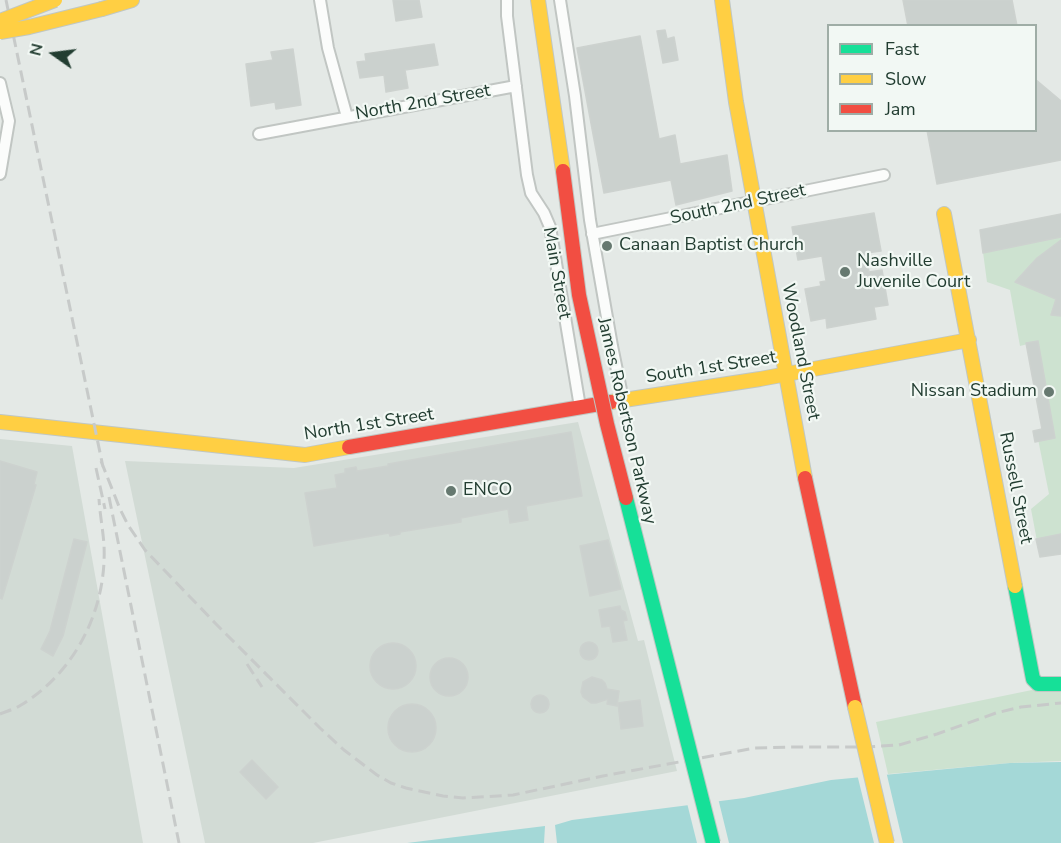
<!DOCTYPE html>
<html>
<head>
<meta charset="utf-8">
<style>
  body { margin:0 }
  #map { position:relative; width:1061px; height:843px; overflow:hidden; background:#e4e9e6; font-family:"Nunito Sans",sans-serif }
  canvas { display:block }
  .legend { position:absolute; left:827px; top:24px; width:210px; height:108px; box-sizing:border-box; background:#f2f8f4; border:2px solid #9fada6; margin:0; padding:8px 10px; list-style:none; font-size:18px; color:#223d31 }
  .legend li { display:flex; align-items:center; gap:12px; height:30px }
  .legend b { width:30px; border:2px solid #9fada6 }
  .north { position:absolute; left:24px; top:24px; width:60px; height:60px; -webkit-text-stroke:4px #f2f8f4; paint-order:stroke; rotate:284deg; font-size:16px; font-weight:700; line-height:24px; text-align:center; color:#223d31 }
  .north::after { content:''; display:block; margin:auto; width:21px; height:27px; background:#223d31; clip-path:polygon(50% 0,100% 100%,50% 72%,0 100%) }
</style>
</head>
<body>
<div id="map">
<canvas width="1061" height="843"></canvas>
<ul class="legend">
<li><b style="height:8px;background:#16e098"></b>Fast</li>
<li><b style="height:8px;background:#ffcf43"></b>Slow</li>
<li><b style="height:8px;background:#f24e42"></b>Jam</li>
</ul>
<div class="north">N</div>
</div>
<script>
const ctx = document.querySelector('canvas').getContext('2d');
ctx.lineJoin = 'round';
function paint(path, color) {
  ctx.fillStyle = color;
  ctx.fill(path, 'evenodd');
}
function trace(path, color, width, dash) {
  ctx.strokeStyle = color;
  ctx.lineWidth = width;
  ctx.lineCap = dash ? 'butt' : 'round';
  ctx.setLineDash(dash || []);
  ctx.stroke(path);
}
function drawText(font, color, halo, rows, align = 'center') {
  ctx.font = font + ' "Nunito Sans",sans-serif';
  ctx.lineWidth = 4.5;
  ctx.setLineDash([]);
  ctx.textBaseline = 'middle';
  ctx.strokeStyle = halo;
  ctx.fillStyle = color;
  for (const [text, x, y, turn = 0] of rows) {
    ctx.save();
    ctx.translate(x, y);
    ctx.rotate((+turn || 0) * Math.PI / 180);
    ctx.textAlign = isNaN(turn) ? turn : align;
    if (halo) ctx.strokeText(text, 0, 0);
    ctx.fillText(text, 0, 0);
    ctx.restore();
  }
}
paint(new Path2D(`
  M 578,422 L 638,641 L 644,640 L 677,771 L 313,843 L 205,843 L 125,461 L 294,468 Z
  M 0,439 L 72,446 L 143,843 L 0,843 Z`), '#d2dbd5');
paint(new Path2D(`
  M 1061,214 L 1061,554 L 1040,557 L 1031,509 L 1049,494 L 1038,439 L 1046,438 L 1028,344 L 1020,346 L 1010,290 L 987,282 L 980,230 Z
  M 1032,690 L 1061,692 L 1061,761 L 1010,763 L 888,774 L 876,722 Z`), '#cde2d0');
paint(new Path2D(`
  M 1061,762 L 1061,843 L 557,843 L 555,825 L 572,820 L 744,798 L 831,780 L 1010,763 Z
  M 545,826 L 544,843 L 407,843 Z`), '#a4d8d7');
paint(new Path2D(`
  M 886,771 L 903,843 L 874,843 L 857,774 Z
  M 718,798 L 729,843 L 697,843 L 687,803 Z`), '#e4e9e6');
const building = new Path2D(`
  M 393,0 L 419,0 L 422,17 L 396,21 Z
  M 903,0 L 1012,0 L 1017,26 L 908,26 Z
  M 665,30 L 667,39 L 674,37 L 678,60 L 663,63 L 657,31 Z
  M 640,36 L 659,139 L 675,135 L 680,164 L 727,155 L 732,191 L 676,205 L 671,180 L 604,193 L 577,48 Z
  M 434,44 L 438,65 L 405,70 L 408,88 L 386,92 L 384,75 L 360,78 L 357,62 L 366,61 L 365,54 Z
  M 293,49 L 301,105 L 276,109 L 275,102 L 251,106 L 246,64 L 273,60 L 271,52 Z
  M 1035,79 L 1061,101 L 1061,160 L 937,184 L 927,130 L 1035,130 Z
  M 874,213 L 881,251 L 866,253 L 869,272 L 882,270 L 888,305 L 874,307 L 876,319 L 827,328 L 826,318 L 811,321 L 805,289 L 821,286 L 820,282 L 826,281 L 822,256 L 798,260 L 792,227 Z
  M 1061,214 L 1061,237 L 983,253 L 980,230 Z
  M 1061,240 L 1061,316 L 1051,315 L 1056,299 L 1015,282 L 1037,258 Z
  M 1038,341 L 1055,438 L 1035,442 L 1033,431 L 1042,429 L 1026,343 Z
  M 571,432 L 582,496 L 526,506 L 528,520 L 510,523 L 508,509 L 461,518 L 461,522 L 400,532 L 400,534 L 390,536 L 389,533 L 314,546 L 305,493 L 337,488 L 335,475 L 345,473 L 345,469 L 356,467 L 357,471 L 388,466 L 388,464 Z
  M 0,461 L 37,472 L 34,484 L 36,485 L 2,599 L 0,598 Z
  M 1061,534 L 1061,554 L 1040,557 L 1036,539 Z
  M 74,539 L 87,542 L 63,636 L 53,656 L 41,649 L 50,631 Z
  M 608,540 L 621,589 L 590,596 L 580,546 Z
  M 620,606 L 621,610 L 625,612 L 627,620 L 623,621 L 627,640 L 613,642 L 610,626 L 602,627 L 599,610 Z
  M580 651a9 9 0 1 1 18 0a9 9 0 1 1-18 0Z
  M370 666a23 23 0 1 1 46 0a23 23 0 1 1-46 0Z
  M430 677a19 19 0 1 1 38 0a19 19 0 1 1-38 0Z
  M 592,677 L 602,680 L 605,683 L 607,689 L 619,691 L 617,706 L 607,704 L 608,699 L 596,703 L 591,703 L 583,697 L 581,692 L 583,682 Z
  M531 704a9 9 0 1 1 18 0a9 9 0 1 1-18 0Z
  M 640,700 L 643,726 L 621,729 L 618,703 Z
  M388 728a24 24 0 1 1 48 0a24 24 0 1 1-48 0Z
  M 252,760 L 278,787 L 266,799 L 240,772 Z`);
paint(building, '#cbd1ce');
trace(building, '#cdd2cf', 1.5);
const street = new Path2D(`
  M 320,0 L 328,48 L 347,117
  M 507,0 L 507,16 L 527,175 L 531,193 L 544,213 L 550,227 L 580,407
  M 560,0 L 575,96 L 590,220 L 612,346 L 623,400
  M 0,83 L 9,121 L 0,174
  M 259,134 L 516,86
  M 592,234 L 884,175`);
const fast = new Path2D(`
  M 1015,586 L 1033,679 L 1038,684 L 1061,684`);
const slow = new Path2D(`
  M 538,0 L 563,171
  M 722,0 L 736,102 L 805,478
  M 102,9 L 132,0
  M 944,214 L 1015,586
  M 611,402 L 760,379 L 969,340
  M 0,422 L 305,455 L 349,447`);
const jam = new Path2D(`
  M 349,447 L 611,402
  M 805,478 L 855,707`);
trace(street, '#c1c6c3', 14);
trace(fast, '#c0c7c3', 16);
trace(slow, '#c0c7c3', 16);
trace(jam, '#c0c7c3', 16);
trace(street, '#fbfcfb', 10);
trace(fast, '#16e098', 14);
trace(slow, '#ffcf43', 14);
trace(jam, '#f24e42', 14);
trace(new Path2D(`
  M 6,0 L 103,467
  M 101,461 L 120,509 L 128,525 L 145,550 L 216,624 L 320,728 L 344,750 L 377,775 L 391,783 L 406,788 L 443,796 L 463,798 L 513,795 L 603,776 L 755,748 L 795,747 L 865,747 L 899,745 L 937,734 L 996,713 L 1021,707 L 1061,703
  M 96,468 L 105,509
  M 109,497 L 179,843
  M 247,664 L 262,687
  M 0,714 C 7,711 15,709 21,705 C 76,672 107,608 104,545 C 103,530 100,515 99,499`), '#c7cac9', 3, [12, 6]);
const fastBridge = new Path2D(`
  M 626,498 L 713,843`);
const slowBridge = new Path2D(`
  M 0,21 L 55,0
  M 0,32 L 29,27 L 102,9
  M 855,707 L 887,843`);
const jamBridge = new Path2D(`
  M 563,171 L 579,295 L 607,424 L 626,498`);
trace(fastBridge, '#c0c7c3', 16, []);
trace(slowBridge, '#c0c7c3', 16, []);
trace(jamBridge, '#c0c7c3', 16, []);
trace(fastBridge, '#16e098', 14);
trace(slowBridge, '#ffcf43', 14);
trace(jamBridge, '#f24e42', 14);
for (const [x, y, r, color] of [
  [607,246,6,"#667970"],
  [845,272,6,"#667970"],
  [1049,392,6,"#667970"],
  [451,491,6,"#667970"]
]) {
  const dot = new Path2D();
  dot.arc(x, y, r, 0, 2 * Math.PI);
  ctx.fillStyle = color;
  ctx.fill(dot);
  trace(dot, '#f2f8f4', 2);
}
drawText('18px', '#223d31', '#f2f8f4', [
  ["North 2nd Street",423,103,-10],
  ["South 2nd Street",738,205,-12],
  ["Main Street",556,273,80],
  ["Woodland Street",800,352,79],
  ["South 1st Street",711,368,-9],
  ["James Robertson Parkway",626,421,77],
  ["North 1st Street",369,425,-9],
  ["Russell Street",1015,488,79]
]);
drawText('18px', '#223d31', '#f2f8f4', [
  ["Canaan Baptist Church",619,246],
  ["Nashville",857,262],
  ["Juvenile Court",857,283],
  ["Nissan Stadium",1037,392,"right"],
  ["ENCO",463,491]
], 'left');
</script>
</body>
</html>
